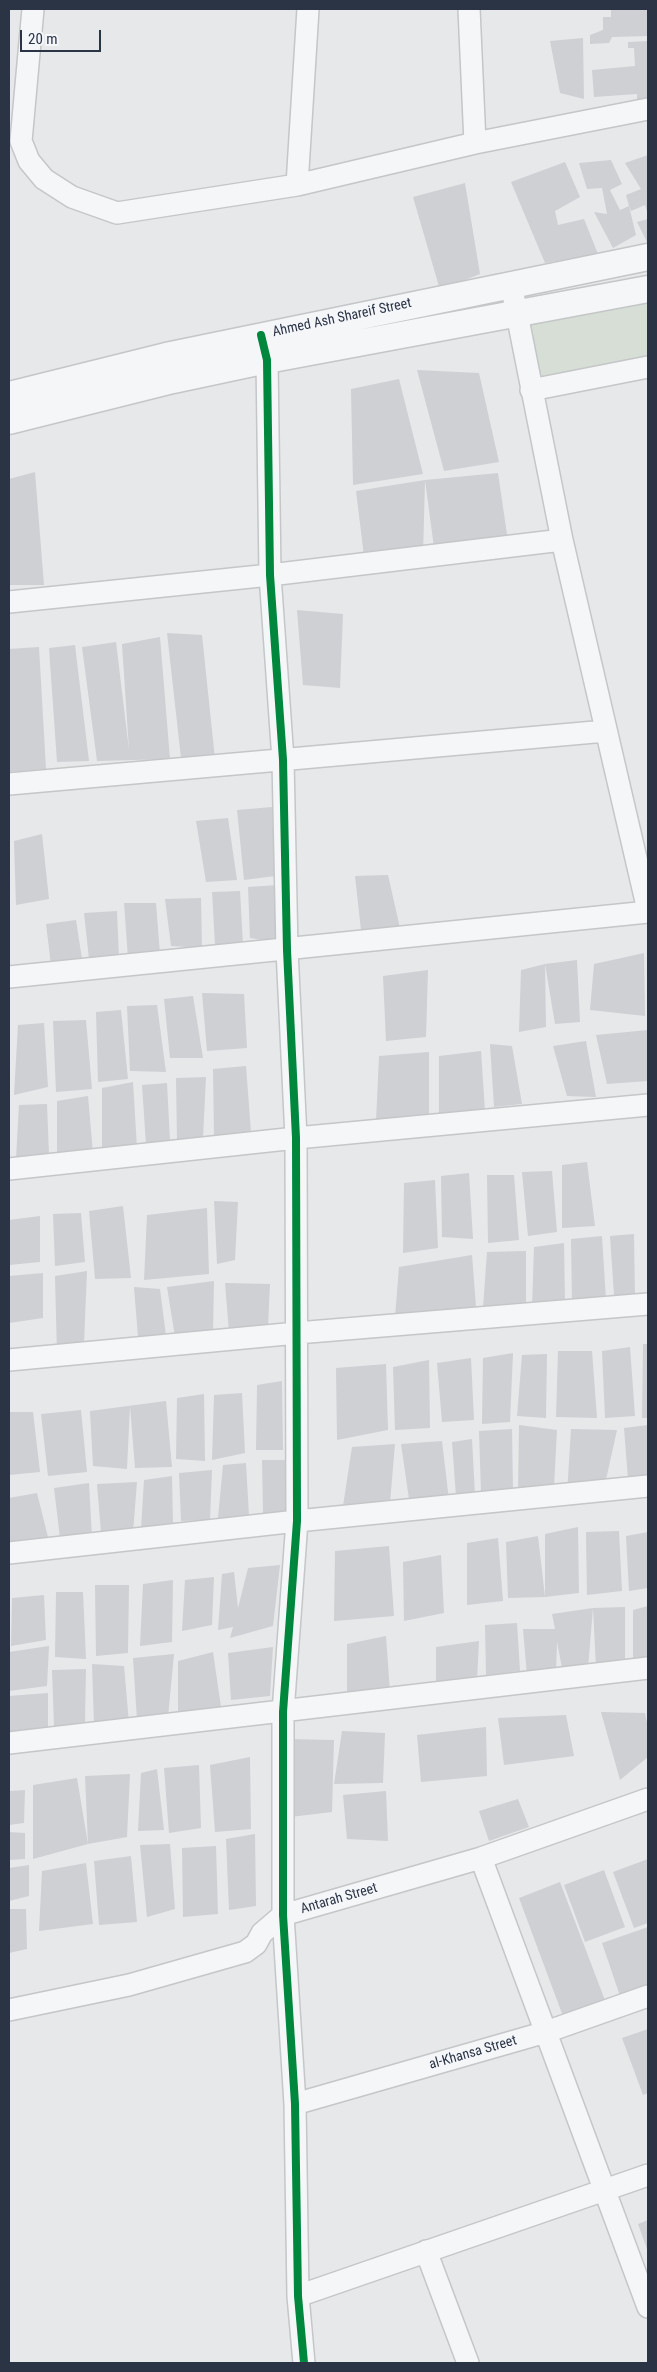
<!DOCTYPE html>
<html>
<head>
<meta charset="utf-8">
<style>
  body { margin:0 }
  #map { position:relative; width:657px; height:2372px; overflow:hidden; background:#e6e8ea; font-family:"Roboto Condensed",sans-serif }
  canvas { display:block }
  .frame { position:absolute; inset:0; border:10px solid #2b3445; pointer-events:none }
  .scale { position:absolute; left:20px; top:30px; width:81px; height:22px; box-sizing:border-box; border:2px solid #2b3445; border-top:0; padding-left:6px; font-size:15px; line-height:18px; white-space:nowrap; color:#2b3445; -webkit-text-stroke:4px #f4f6f9; paint-order:stroke }
</style>
</head>
<body>
<div id="map">
<canvas width="657" height="2372"></canvas>
<div class="frame"></div>
<div class="scale">20 m</div>
</div>
<script>
const ctx = document.querySelector('canvas').getContext('2d');
ctx.lineJoin = 'round';
function paint(path, color) {
  ctx.fillStyle = color;
  ctx.fill(path, 'evenodd');
}
function trace(path, color, width, dash) {
  ctx.strokeStyle = color;
  ctx.lineWidth = width;
  ctx.lineCap = dash ? 'butt' : 'round';
  ctx.setLineDash(dash || []);
  ctx.stroke(path);
}
function drawText(font, color, halo, rows, align = 'center') {
  ctx.font = font + ' "Roboto Condensed",sans-serif';
  ctx.lineWidth = 5;
  ctx.setLineDash([]);
  ctx.textBaseline = 'middle';
  ctx.strokeStyle = halo;
  ctx.fillStyle = color;
  for (const [text, x, y, turn = 0] of rows) {
    ctx.save();
    ctx.translate(x, y);
    ctx.rotate((+turn || 0) * Math.PI / 180);
    ctx.textAlign = isNaN(turn) ? turn : align;
    if (halo) ctx.strokeText(text, 0, 0);
    ctx.fillText(text, 0, 0);
    ctx.restore();
  }
}
paint(new Path2D(`
  M 648,289 L 648,367 L 531,390 L 516,314 Z`), '#d6ded6');
paint(new Path2D(`
  M 611,9 L 648,9 L 648,36 L 612,37 L 609,43 L 590,44 L 590,35 L 603,30 L 603,17 L 611,17 Z
  M 583,38 L 584,99 L 560,93 L 550,41 Z
  M 648,41 L 648,102 L 637,103 L 637,94 L 594,97 L 592,70 L 635,66 L 634,48 L 628,48 L 628,42 Z
  M 648,155 L 648,214 L 645,205 L 631,211 L 629,206 L 636,235 L 613,248 L 594,212 L 607,214 L 602,188 L 587,189 L 579,163 L 611,160 L 622,184 L 610,190 L 620,210 L 629,206 L 626,195 L 641,189 L 625,163 Z
  M 565,162 L 580,197 L 555,211 L 558,225 L 584,219 L 598,254 L 545,263 L 511,182 Z
  M 465,183 L 480,274 L 440,290 L 413,197 Z
  M 648,219 L 648,244 L 637,222 Z
  M 417,370 L 479,373 L 499,462 L 444,471 Z
  M 399,379 L 423,474 L 353,485 L 351,389 Z
  M 35,472 L 44,585 L 9,585 L 9,479 Z
  M 498,473 L 508,541 L 435,555 L 425,480 L 423,557 L 365,564 L 356,491 L 425,480 Z
  M 297,610 L 343,614 L 340,688 L 303,685 Z
  M 167,633 L 202,635 L 215,759 L 181,758 Z
  M 160,637 L 170,759 L 97,761 L 82,647 L 116,642 L 129,750 L 122,644 Z
  M 75,645 L 89,761 L 57,762 L 49,648 Z
  M 39,647 L 46,769 L 10,772 L 9,649 Z
  M 272,807 L 275,876 L 244,880 L 237,810 Z
  M 228,818 L 237,880 L 206,882 L 196,821 Z
  M 42,834 L 49,899 L 16,905 L 14,841 Z
  M 388,875 L 400,928 L 361,930 L 355,876 Z
  M 278,885 L 277,942 L 250,938 L 248,887 Z
  M 240,891 L 243,944 L 215,945 L 212,892 Z
  M 201,898 L 202,948 L 171,946 L 165,899 Z
  M 124,903 L 156,903 L 160,954 L 128,958 Z
  M 117,911 L 119,958 L 89,959 L 84,913 Z
  M 76,920 L 82,959 L 51,965 L 46,924 Z
  M 644,953 L 645,1016 L 590,1010 L 594,964 Z
  M 577,960 L 580,1022 L 555,1024 L 545,964 L 546,1027 L 519,1032 L 521,970 L 545,964 Z
  M 428,970 L 426,1037 L 386,1041 L 383,976 Z
  M 202,993 L 244,994 L 247,1048 L 207,1051 Z
  M 193,996 L 203,1058 L 170,1058 L 164,999 Z
  M 157,1005 L 166,1072 L 130,1071 L 127,1006 Z
  M 121,1010 L 128,1079 L 98,1082 L 96,1012 Z
  M 86,1020 L 92,1089 L 56,1092 L 53,1021 Z
  M 44,1023 L 48,1087 L 14,1095 L 18,1025 Z
  M 648,1030 L 648,1081 L 607,1084 L 596,1035 Z
  M 586,1041 L 596,1097 L 567,1096 L 553,1046 Z
  M 490,1044 L 512,1046 L 522,1104 L 494,1107 Z
  M 481,1051 L 485,1111 L 439,1117 L 439,1056 Z
  M 429,1052 L 429,1114 L 376,1121 L 379,1056 Z
  M 246,1066 L 251,1132 L 214,1139 L 213,1069 Z
  M 206,1077 L 203,1138 L 177,1142 L 176,1078 Z
  M 133,1082 L 137,1148 L 102,1152 L 102,1088 Z
  M 167,1083 L 170,1141 L 146,1145 L 142,1085 Z
  M 88,1096 L 93,1153 L 57,1156 L 57,1101 Z
  M 47,1104 L 49,1155 L 16,1159 L 19,1105 Z
  M 587,1162 L 595,1226 L 562,1228 L 562,1165 Z
  M 552,1171 L 557,1232 L 528,1236 L 522,1172 Z
  M 469,1173 L 473,1239 L 442,1237 L 441,1176 Z
  M 487,1175 L 514,1175 L 519,1240 L 488,1243 Z
  M 435,1180 L 438,1248 L 403,1253 L 404,1183 Z
  M 214,1201 L 238,1202 L 235,1260 L 217,1264 Z
  M 123,1206 L 131,1278 L 95,1279 L 89,1211 Z
  M 207,1208 L 209,1274 L 144,1280 L 147,1215 Z
  M 81,1213 L 85,1262 L 55,1266 L 53,1214 Z
  M 40,1216 L 40,1262 L 9,1265 L 9,1220 Z
  M 634,1234 L 635,1297 L 614,1295 L 610,1236 Z
  M 602,1236 L 606,1300 L 572,1304 L 571,1239 Z
  M 564,1243 L 565,1303 L 532,1307 L 534,1247 Z
  M 526,1251 L 526,1307 L 483,1308 L 487,1252 Z
  M 472,1255 L 476,1307 L 395,1317 L 399,1267 Z
  M 87,1271 L 84,1343 L 57,1356 L 55,1276 Z
  M 43,1273 L 43,1318 L 9,1323 L 9,1276 Z
  M 214,1281 L 213,1333 L 175,1337 L 167,1287 Z
  M 225,1283 L 270,1284 L 268,1327 L 229,1332 Z
  M 134,1287 L 160,1289 L 166,1336 L 138,1337 Z
  M 643,1344 L 648,1344 L 648,1418 L 642,1418 Z
  M 630,1347 L 635,1416 L 605,1418 L 602,1351 Z
  M 558,1351 L 592,1351 L 597,1418 L 556,1417 Z
  M 513,1353 L 510,1422 L 482,1424 L 483,1358 Z
  M 547,1354 L 546,1418 L 517,1416 L 522,1355 Z
  M 471,1358 L 474,1420 L 442,1422 L 437,1363 Z
  M 429,1360 L 430,1428 L 395,1430 L 393,1367 Z
  M 386,1364 L 388,1430 L 337,1440 L 336,1368 Z
  M 282,1381 L 283,1450 L 256,1450 L 257,1385 Z
  M 242,1393 L 245,1453 L 212,1460 L 214,1395 Z
  M 204,1394 L 205,1461 L 176,1459 L 177,1398 Z
  M 166,1401 L 172,1467 L 135,1468 L 130,1406 L 127,1469 L 93,1466 L 90,1411 Z
  M 81,1410 L 87,1472 L 48,1476 L 41,1414 Z
  M 9,1412 L 33,1412 L 40,1472 L 9,1475 Z
  M 519,1425 L 557,1430 L 554,1487 L 518,1491 Z
  M 648,1425 L 648,1477 L 628,1479 L 624,1428 Z
  M 512,1429 L 513,1493 L 481,1493 L 479,1431 Z
  M 571,1429 L 617,1430 L 605,1484 L 567,1494 Z
  M 472,1439 L 475,1495 L 456,1496 L 452,1442 Z
  M 442,1441 L 449,1500 L 409,1499 L 401,1444 Z
  M 395,1444 L 390,1503 L 343,1506 L 352,1447 Z
  M 262,1460 L 287,1460 L 289,1514 L 263,1514 Z
  M 246,1463 L 249,1516 L 218,1518 L 223,1465 Z
  M 212,1470 L 210,1520 L 181,1521 L 179,1473 Z
  M 172,1476 L 173,1524 L 141,1529 L 144,1480 Z
  M 137,1482 L 133,1532 L 101,1532 L 97,1484 Z
  M 89,1483 L 92,1537 L 60,1538 L 54,1488 Z
  M 37,1493 L 48,1537 L 9,1544 L 9,1498 Z
  M 578,1527 L 579,1593 L 545,1597 L 545,1534 Z
  M 619,1531 L 622,1591 L 587,1595 L 586,1532 Z
  M 648,1532 L 648,1588 L 629,1591 L 626,1536 Z
  M 538,1536 L 545,1597 L 508,1598 L 506,1542 Z
  M 498,1538 L 503,1601 L 467,1605 L 467,1543 Z
  M 389,1546 L 394,1616 L 334,1621 L 335,1551 Z
  M 441,1555 L 444,1613 L 404,1621 L 403,1562 Z
  M 280,1565 L 273,1626 L 230,1638 L 233,1627 L 218,1630 L 222,1574 L 234,1572 L 238,1608 L 248,1568 Z
  M 214,1577 L 212,1625 L 182,1631 L 185,1580 Z
  M 173,1580 L 172,1642 L 140,1646 L 143,1584 Z
  M 95,1585 L 129,1585 L 128,1653 L 96,1656 Z
  M 56,1592 L 83,1592 L 86,1659 L 55,1657 Z
  M 44,1595 L 46,1640 L 11,1646 L 12,1598 Z
  M 648,1606 L 648,1661 L 633,1663 L 633,1610 Z
  M 625,1607 L 625,1663 L 596,1667 L 593,1608 L 588,1668 L 562,1668 L 557,1642 L 556,1672 L 527,1676 L 523,1629 L 555,1629 L 552,1614 L 593,1608 Z
  M 517,1623 L 520,1671 L 486,1675 L 485,1625 Z
  M 386,1636 L 390,1692 L 347,1697 L 347,1644 Z
  M 479,1641 L 477,1681 L 436,1683 L 436,1647 Z
  M 49,1646 L 47,1686 L 9,1691 L 9,1652 Z
  M 273,1647 L 270,1696 L 231,1700 L 228,1653 Z
  M 213,1652 L 221,1707 L 178,1714 L 178,1661 Z
  M 174,1654 L 168,1717 L 137,1720 L 133,1658 Z
  M 92,1664 L 124,1666 L 129,1723 L 94,1726 Z
  M 86,1669 L 85,1722 L 54,1727 L 52,1670 Z
  M 48,1693 L 48,1731 L 9,1735 L 9,1696 Z
  M 601,1712 L 645,1713 L 648,1727 L 648,1757 L 620,1780 Z
  M 566,1715 L 574,1756 L 504,1765 L 498,1718 Z
  M 486,1727 L 487,1776 L 421,1782 L 417,1735 Z
  M 342,1731 L 385,1733 L 383,1783 L 334,1784 Z
  M 287,1739 L 334,1740 L 332,1812 L 290,1817 Z
  M 250,1757 L 251,1829 L 215,1832 L 210,1765 Z
  M 199,1765 L 201,1828 L 169,1833 L 164,1768 Z
  M 157,1769 L 164,1830 L 138,1831 L 141,1773 Z
  M 130,1774 L 127,1837 L 88,1844 L 33,1859 L 33,1785 L 77,1778 L 88,1844 L 85,1776 Z
  M 25,1790 L 24,1823 L 9,1825 L 9,1791 Z
  M 386,1791 L 388,1841 L 347,1839 L 343,1795 Z
  M 518,1799 L 529,1827 L 489,1841 L 479,1811 Z
  M 9,1832 L 25,1833 L 25,1859 L 9,1860 Z
  M 255,1834 L 256,1906 L 229,1910 L 226,1839 Z
  M 170,1844 L 175,1909 L 147,1917 L 140,1845 Z
  M 216,1846 L 218,1914 L 183,1917 L 182,1848 Z
  M 131,1856 L 137,1922 L 99,1925 L 94,1861 Z
  M 648,1859 L 648,1923 L 634,1928 L 613,1872 Z
  M 86,1863 L 93,1924 L 39,1931 L 42,1871 Z
  M 29,1865 L 29,1896 L 9,1901 L 9,1868 Z
  M 604,1870 L 625,1927 L 585,1942 L 564,1885 Z
  M 560,1882 L 606,2003 L 564,2019 L 519,1898 Z
  M 9,1909 L 26,1909 L 27,1949 L 9,1953 Z
  M 648,1927 L 648,1987 L 620,1996 L 602,1943 Z
  M 648,2029 L 648,2093 L 643,2095 L 622,2038 Z
  M 648,2220 L 648,2252 L 638,2224 Z`), '#ced0d3');
const minor = new Path2D(`
  M 33,9 L 21,141 L 29,161 L 44,179 L 72,197 L 117,213 L 297,185 L 475,143 L 648,109
  M 469,9 L 475,143
  M 297,185 L 308,9
  M 511,284 L 562,540 L 648,910
  M 264,346 L 267,360 L 270,575 L 283,760 L 287,950 L 296,1138 L 297,1521 L 283,1712 L 283,1915 L 295,2104 L 298,2296 L 304,2363
  M 531,390 L 648,367
  M 9,602 L 270,575 L 562,540
  M 9,784 L 606,731
  M 9,977 L 648,912
  M 9,1169 L 296,1138 L 648,1105
  M 9,1360 L 297,1333 L 648,1304
  M 9,1553 L 297,1521 L 648,1486
  M 9,1743 L 648,1668
  M 481,1858 L 648,2307
  M 9,2010 L 129,1985 L 245,1952 L 256,1944 L 262,1933 L 283,1915 L 481,1858 L 648,1799
  M 295,2104 L 546,2032 L 648,1996
  M 426,2251 L 468,2363
  M 298,2296 L 648,2175`);
const tertiary = new Path2D(`
  M 9,395 L 166,356 L 648,257
  M 9,421 L 173,380 L 267,360 L 648,289`);
trace(minor, '#c4c6c8', 24);
trace(tertiary, '#c4c6c8', 29);
trace(minor, '#f5f6f7', 21);
trace(tertiary, '#f5f6f7', 26);
trace(new Path2D(`
  M 261,335 L 267,360 L 270,575 L 283,760 L 287,950 L 296,1138 L 297,1521 L 283,1712 L 283,1915 L 295,2104 L 298,2296 L 304,2363`), '#00873e', 8);
drawText('14px', '#2b3445', '#f4f6f9', [
  ["Ahmed Ash Shareif Street",342,318,-12],
  ["Antarah Street",339,1899,-16],
  ["al-Khansa Street",473,2053,-16]
]);
</script>
</body>
</html>
